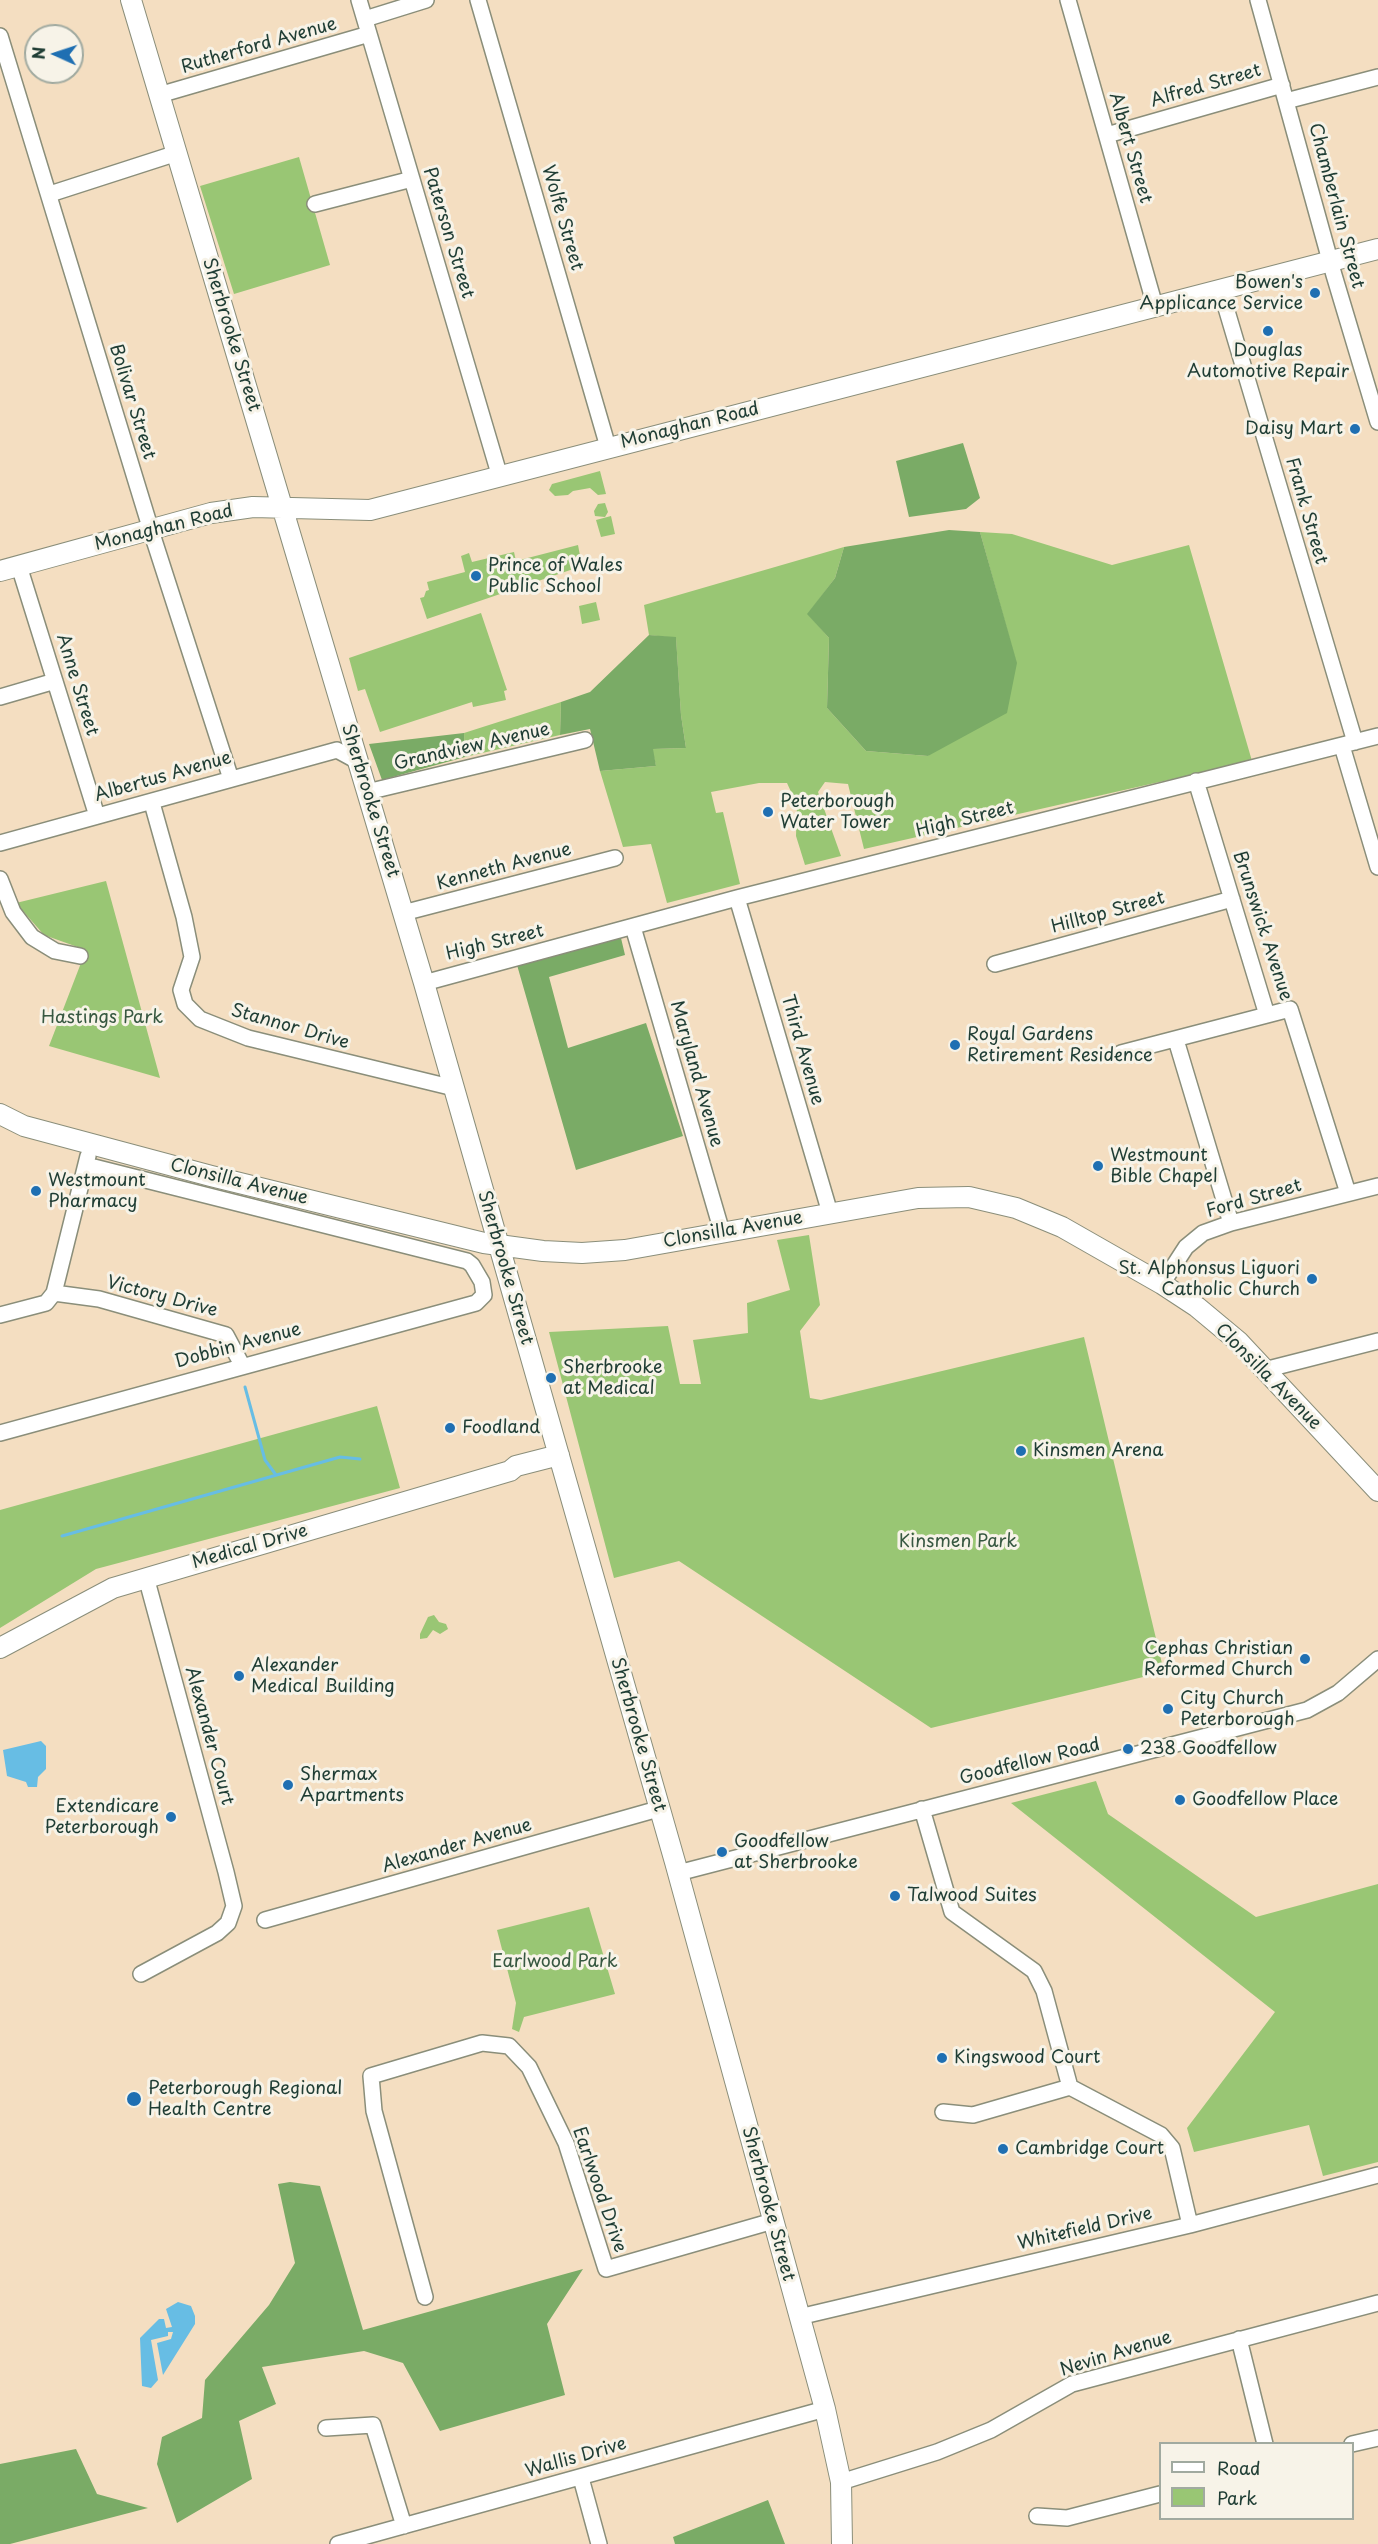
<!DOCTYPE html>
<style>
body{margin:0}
#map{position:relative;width:1378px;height:2544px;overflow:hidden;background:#f4dec1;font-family:"Playpen Sans",sans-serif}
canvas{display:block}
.legend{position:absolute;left:1159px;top:2442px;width:195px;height:78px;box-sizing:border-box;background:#f7f3e8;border:2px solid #a1aaa0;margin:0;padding:8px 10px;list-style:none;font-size:18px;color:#1f3d34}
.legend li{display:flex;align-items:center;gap:12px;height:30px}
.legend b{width:30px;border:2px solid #a1aaa0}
.north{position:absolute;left:24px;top:24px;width:60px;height:60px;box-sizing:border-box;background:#f7f3e8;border:2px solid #a1aaa0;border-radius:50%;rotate:273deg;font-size:16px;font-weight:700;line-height:24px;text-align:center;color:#1f3d34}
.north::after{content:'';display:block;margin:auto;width:21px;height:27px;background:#1f6fb2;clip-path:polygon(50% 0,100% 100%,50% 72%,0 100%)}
</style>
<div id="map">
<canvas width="1378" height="2544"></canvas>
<ul class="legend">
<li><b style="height:8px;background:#fff"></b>Road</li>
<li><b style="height:16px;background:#99c674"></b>Park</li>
</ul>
<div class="north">N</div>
</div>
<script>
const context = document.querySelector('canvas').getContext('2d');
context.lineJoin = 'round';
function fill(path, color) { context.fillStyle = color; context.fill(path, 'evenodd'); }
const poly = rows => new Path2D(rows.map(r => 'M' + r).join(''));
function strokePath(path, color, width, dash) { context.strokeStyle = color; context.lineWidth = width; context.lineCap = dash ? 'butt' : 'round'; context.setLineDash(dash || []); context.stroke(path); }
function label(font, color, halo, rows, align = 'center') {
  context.font = font + ' "Playpen Sans",sans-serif'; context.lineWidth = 6; context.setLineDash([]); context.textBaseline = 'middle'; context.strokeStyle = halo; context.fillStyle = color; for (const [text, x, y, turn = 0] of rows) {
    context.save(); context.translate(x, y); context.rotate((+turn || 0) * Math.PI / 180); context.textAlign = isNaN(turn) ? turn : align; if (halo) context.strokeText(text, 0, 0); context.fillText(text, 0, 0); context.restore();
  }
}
fill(poly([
 [299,157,330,265,234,294,200,186],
 [600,471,606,494,598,495,590,488,573,491,568,495,555,496,549,490,552,484],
 [605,503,608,512,605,517,595,516,594,511,598,504],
 [611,516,615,534,601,537,596,520],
 [980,532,1012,534,1112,565,1189,545,1252,761,864,849,848,784,825,782,818,792,841,856,805,865,796,836,797,805,787,783,759,783,711,792,716,813,723,812,740,884,667,903,651,844,623,847,600,771,656,766,652,749,686,748,681,715,676,638,649,635,644,605,844,547,835,578,808,614,829,638,827,708,866,751,928,756,1016,662],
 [578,545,582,566,427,619,420,598,424,597,426,591,429,590,427,582,465,572,461,556,469,553,472,562,514,552,516,561],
 [596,602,600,620,582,624,579,606],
 [481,613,507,690,504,691,506,700,473,707,472,702,380,732,365,689,358,691,349,658],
 [561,702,560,735,465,757,464,733],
 [106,881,160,1078,49,1046,86,950,44,935,16,903],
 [809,1235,820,1305,800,1331,810,1398,821,1400,1084,1337,1164,1672,931,1728,679,1561,614,1578,549,1332,668,1326,680,1384,701,1384,693,1340,748,1333,747,1303,790,1290,777,1240],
 [377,1406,400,1488,96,1569,0,1628,0,1510],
 [434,1615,439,1622,446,1624,448,1629,440,1634,433,1630,427,1638,420,1639,420,1634,428,1617],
 [1096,1781,1108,1814,1256,1917,1378,1884,1378,2162,1323,2176,1309,2125,1194,2152,1187,2128,1275,2012,1011,1803],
 [589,1907,615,1994,524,2017,519,2032,512,2029,516,2003,497,1930]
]), '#99c674');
fill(poly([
 [963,443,980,498,966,509,909,517,896,461],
 [949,530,980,532,1017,663,1007,713,928,756,866,751,827,708,829,638,807,614,835,578,844,547],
 [649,635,676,637,681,715,686,748,653,749,656,766,600,771,590,729,560,735,561,702,590,692],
 [464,733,465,757,382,780,369,744],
 [621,938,625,955,549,977,568,1048,646,1023,683,1136,576,1170,517,965],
 [290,2182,320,2186,363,2330,583,2269,547,2324,565,2395,440,2431,403,2363,364,2351,262,2367,276,2404,239,2421,252,2479,177,2523,157,2464,162,2437,202,2418,205,2380,269,2305,295,2263,278,2184],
 [76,2449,97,2494,148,2508,10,2544,0,2544,0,2464],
 [768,2500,785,2544,675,2544,673,2537]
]), '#7aab66');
fill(poly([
 [41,1741,46,1746,46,1769,38,1777,37,1787,28,1787,26,1782,7,1776,3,1750],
 [178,2302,191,2306,195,2316,195,2324,163,2375,157,2343,171,2339,173,2332,168,2332,168,2336,151,2340,158,2380,151,2388,142,2386,140,2338,159,2319,164,2319,166,2328,172,2327,166,2309]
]), '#67bde4');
strokePath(poly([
 [245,1387,265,1460,276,1475],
 [62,1536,340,1457,360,1459]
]), '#67bde4', 3);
const minor = poly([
 [359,0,500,477],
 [478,0,608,447],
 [1068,0,1155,306],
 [1258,0,1334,275,1378,422],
 [365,19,426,0],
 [0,36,154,540,231,779],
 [159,95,369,34],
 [1286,101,1378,77],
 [1107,135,1282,85],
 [50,194,177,153],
 [315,204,412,179],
 [1221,291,1355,742],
 [19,566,97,816],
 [0,697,55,681],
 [1342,746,1378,867],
 [1196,781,1267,1015,1290,1009,1348,1193],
 [367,792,585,740],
 [152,803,184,917,192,957,181,990,185,1004,200,1019,248,1038,454,1088],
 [0,843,337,750,359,762],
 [0,879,13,912,32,937,55,951,80,956],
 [737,898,830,1213],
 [403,913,615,858],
 [633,927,722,1232],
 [995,964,1232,899],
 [424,983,737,898,1378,736],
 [1176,1040,1231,1223],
 [1121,1053,1267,1015],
 [1162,1284,1186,1247,1203,1233,1231,1223,1378,1186],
 [54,1293,99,1299,226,1335,242,1365],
 [0,1315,46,1303,54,1293,88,1156],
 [1264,1370,1378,1341],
 [0,1433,476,1303,484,1295,482,1282,472,1265,467,1261,86,1165],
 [922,1809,952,1912,1034,1971,1044,1991,1070,2087,1161,2135,1172,2148,1190,2225],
 [678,1873,1307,1710,1338,1693,1378,1659],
 [265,1920,658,1809],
 [141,1974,217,1933,228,1923,234,1906,226,1872,146,1577],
 [943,2112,973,2115,1070,2087],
 [425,2297,374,2111,371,2076,482,2043,509,2046,529,2067,566,2143,606,2269,773,2221],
 [799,2317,1190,2225,1378,2175],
 [1239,2339,1265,2444],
 [326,2428,373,2425,404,2526],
 [1352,2444,1378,2438],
 [581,2478,599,2544],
 [841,2482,937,2452,991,2430,1072,2384,1378,2303],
 [1037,2516,1067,2518,1160,2494],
 [338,2544,825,2409]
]);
const major = poly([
 [131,0,424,983,675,1862,825,2409,841,2482,842,2544],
 [0,571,211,513,253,507,370,510,1378,249],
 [0,1114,24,1126,211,1176,484,1243,543,1251,582,1253,625,1250,918,1198,969,1197,1016,1208,1062,1227,1162,1284,1197,1307,1239,1342,1378,1491],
 [0,1648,113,1588,510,1471,516,1466,559,1455]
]);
strokePath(minor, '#8a8e7a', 18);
strokePath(major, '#8a8e7a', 22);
strokePath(minor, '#fff', 15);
strokePath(major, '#fff', 20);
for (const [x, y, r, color] of [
 [1315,293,6,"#1f6fb2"],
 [1268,331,6,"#1f6fb2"],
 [1355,429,6,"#1f6fb2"],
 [476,576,6,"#1f6fb2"],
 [768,812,6,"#1f6fb2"],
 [955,1045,6,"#1f6fb2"],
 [1098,1166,6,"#1f6fb2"],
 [36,1191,6,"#1f6fb2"],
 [1312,1279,6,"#1f6fb2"],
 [551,1378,6,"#1f6fb2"],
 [450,1428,6,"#1f6fb2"],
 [1021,1451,6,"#1f6fb2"],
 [1305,1659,6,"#1f6fb2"],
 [239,1676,6,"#1f6fb2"],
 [1168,1709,6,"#1f6fb2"],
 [1128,1749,6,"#1f6fb2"],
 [288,1785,6,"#1f6fb2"],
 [1180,1800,6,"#1f6fb2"],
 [171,1817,6,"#1f6fb2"],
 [722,1852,6,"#1f6fb2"],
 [895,1896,6,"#1f6fb2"],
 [942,2058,6,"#1f6fb2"],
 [134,2099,8,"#1f6fb2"],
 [1003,2149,6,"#1f6fb2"]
]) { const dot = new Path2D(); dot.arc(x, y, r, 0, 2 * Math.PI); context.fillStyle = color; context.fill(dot); strokePath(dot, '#f7f3e8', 2); }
label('18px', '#1f3d34', '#f7f3e8', [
 ["Rutherford Avenue",259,46,-16],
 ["Alfred Street",1206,86,-16],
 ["Albert Street",1130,148,74],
 ["Chamberlain Street",1336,206,75],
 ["Wolfe Street",562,218,74],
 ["Paterson Street",448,233,73],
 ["Sherbrooke Street",231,335,73],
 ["Bolivar Street",132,402,73],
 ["Monaghan Road",690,426,-14],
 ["Frank Street",1306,511,74],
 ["Monaghan Road",164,528,-14],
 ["Anne Street",77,685,73],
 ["Grandview Avenue",472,747,-13],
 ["Albertus Avenue",163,777,-16],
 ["Sherbrooke Street",370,801,73],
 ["High Street",965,820,-14],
 ["Kenneth Avenue",504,867,-15],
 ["Hilltop Street",1108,913,-15],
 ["Brunswick Avenue",1262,926,72],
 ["High Street",495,943,-14],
 ["Stannor Drive",290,1027,16],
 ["Third Avenue",802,1050,74],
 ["Maryland Avenue",696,1074,74],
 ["Clonsilla Avenue",239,1182,14],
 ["Ford Street",1254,1199,-16],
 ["Clonsilla Avenue",733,1230,-10],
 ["Sherbrooke Street",505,1268,74],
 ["Victory Drive",162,1297,15],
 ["Dobbin Avenue",238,1346,-15],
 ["Clonsilla Avenue",1268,1377,45],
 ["Medical Drive",250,1547,-16],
 ["Sherbrooke Street",638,1735,74],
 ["Alexander Court",209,1736,75],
 ["Goodfellow Road",1030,1762,-14],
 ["Alexander Avenue",457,1846,-16],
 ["Earlwood Drive",599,2190,71],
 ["Sherbrooke Street",768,2204,75],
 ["Whitefield Drive",1085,2229,-13],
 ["Nevin Avenue",1116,2354,-17],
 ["Wallis Drive",576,2458,-16]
]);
label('18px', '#1f3d34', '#f7f3e8', [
 ["Bowen's",1303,283,"right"],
 ["Applicance Service",1303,304,"right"],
 ["Douglas",1268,351,"center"],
 ["Automotive Repair",1268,372,"center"],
 ["Daisy Mart",1343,429,"right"],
 ["Prince of Wales",488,566],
 ["Public School",488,587],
 ["Peterborough",780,802],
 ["Water Tower",780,823],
 ["Royal Gardens",967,1035],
 ["Retirement Residence",967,1056],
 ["Westmount",1110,1156],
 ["Bible Chapel",1110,1177],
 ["Westmount",48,1181],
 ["Pharmacy",48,1202],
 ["St. Alphonsus Liguori",1300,1269,"right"],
 ["Catholic Church",1300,1290,"right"],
 ["Sherbrooke",563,1368],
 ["at Medical",563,1389],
 ["Foodland",462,1428],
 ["Kinsmen Arena",1033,1451],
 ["Cephas Christian",1293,1649,"right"],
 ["Reformed Church",1293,1670,"right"],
 ["Alexander",251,1666],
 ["Medical Building",251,1687],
 ["City Church",1180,1699],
 ["Peterborough",1180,1720],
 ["238 Goodfellow",1140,1749],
 ["Shermax",300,1775],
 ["Apartments",300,1796],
 ["Goodfellow Place",1192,1800],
 ["Extendicare",159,1807,"right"],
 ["Peterborough",159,1828,"right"],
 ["Goodfellow",734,1842],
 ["at Sherbrooke",734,1863],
 ["Talwood Suites",907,1896],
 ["Kingswood Court",954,2058],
 ["Peterborough Regional",148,2089],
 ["Health Centre",148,2110],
 ["Cambridge Court",1015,2149]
], 'left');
label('18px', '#375841', '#f7f3e8', [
 ["Hastings Park",102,1018],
 ["Kinsmen Park",958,1542],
 ["Earlwood Park",555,1962]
]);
</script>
